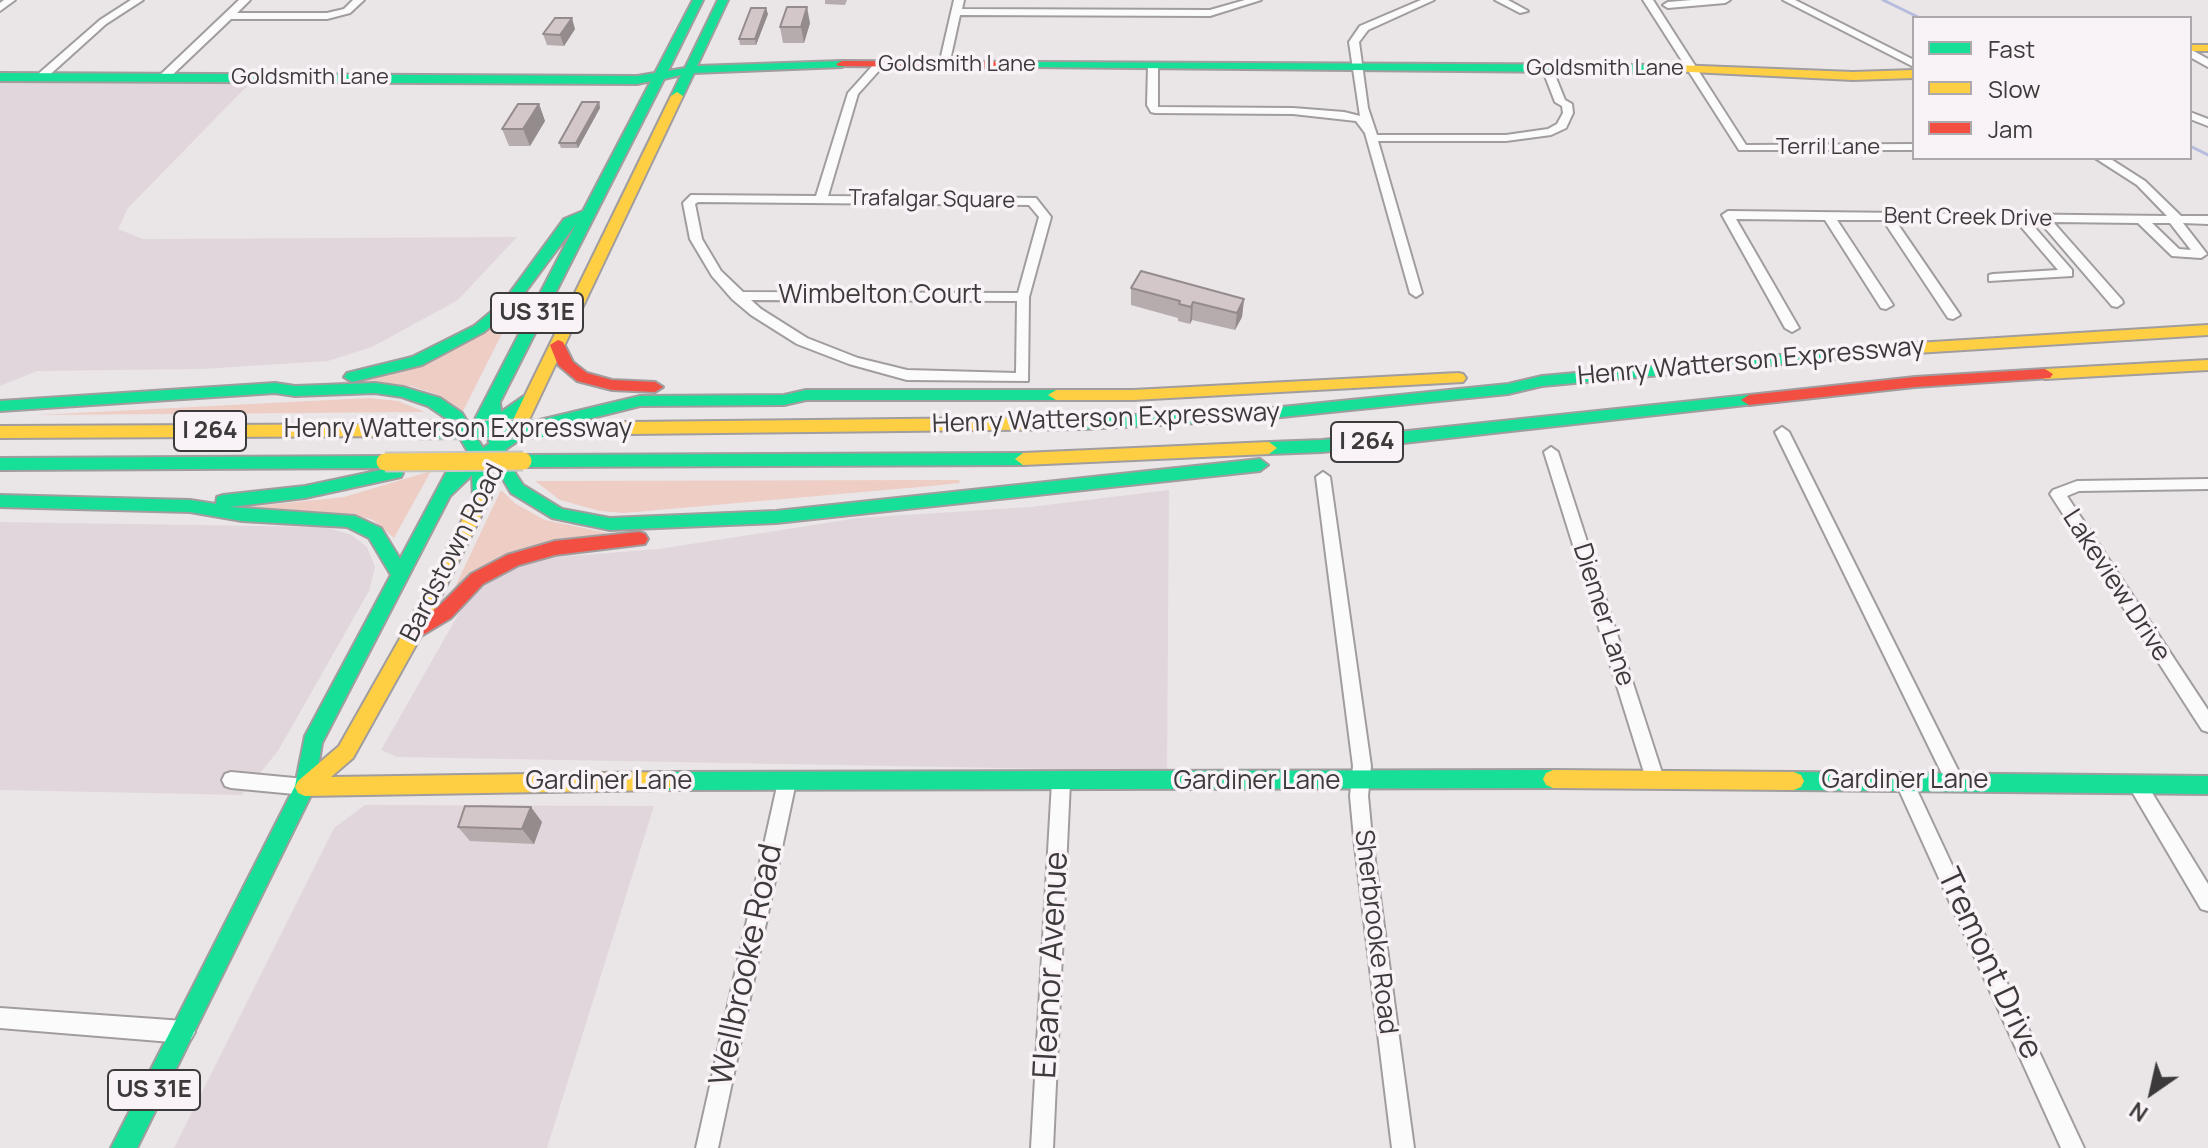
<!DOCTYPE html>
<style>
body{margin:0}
#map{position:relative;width:2208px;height:1148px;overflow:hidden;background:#eae6e8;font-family:Manrope,sans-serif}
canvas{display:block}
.legend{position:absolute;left:1912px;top:16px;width:280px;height:144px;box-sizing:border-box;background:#f9f2f6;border:2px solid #ada8ab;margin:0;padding:10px 14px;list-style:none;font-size:24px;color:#3c3a3b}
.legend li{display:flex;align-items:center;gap:16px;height:40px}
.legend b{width:40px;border:2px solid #ada8ab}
.north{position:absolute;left:2112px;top:1052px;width:80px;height:80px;-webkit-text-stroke:6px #f9f2f6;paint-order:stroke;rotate:214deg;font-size:22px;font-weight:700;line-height:32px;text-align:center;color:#3c3a3b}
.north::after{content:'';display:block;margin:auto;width:28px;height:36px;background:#3c3a3b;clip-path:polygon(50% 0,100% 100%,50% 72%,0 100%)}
</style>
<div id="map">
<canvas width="2208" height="1148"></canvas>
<ul class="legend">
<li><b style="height:10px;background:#16e098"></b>Fast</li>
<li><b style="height:10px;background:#ffcf43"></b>Slow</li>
<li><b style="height:10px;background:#f24e42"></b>Jam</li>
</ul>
<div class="north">N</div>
</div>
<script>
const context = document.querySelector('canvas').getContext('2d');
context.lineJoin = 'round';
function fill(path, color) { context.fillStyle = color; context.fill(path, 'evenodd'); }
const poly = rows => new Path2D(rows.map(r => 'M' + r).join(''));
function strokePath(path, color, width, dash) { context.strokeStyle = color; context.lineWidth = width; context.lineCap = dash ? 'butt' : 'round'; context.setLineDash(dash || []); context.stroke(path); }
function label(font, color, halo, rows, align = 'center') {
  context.font = font + ' Manrope,sans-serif'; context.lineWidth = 7; context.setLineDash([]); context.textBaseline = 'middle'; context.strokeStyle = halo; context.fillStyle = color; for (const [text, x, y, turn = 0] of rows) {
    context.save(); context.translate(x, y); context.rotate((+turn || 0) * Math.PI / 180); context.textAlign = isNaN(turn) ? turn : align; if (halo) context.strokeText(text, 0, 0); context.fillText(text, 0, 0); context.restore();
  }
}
fill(poly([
 [0,83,249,84,128,208,118,229,143,239,517,237,458,300,372,347,328,361,202,369,37,371,0,386],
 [1169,490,1167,771,397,757,381,750,463,606,487,580,530,559,659,549,858,518,1030,507],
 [0,522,325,527,352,535,367,547,375,567,369,591,278,751,242,795,0,790],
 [365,805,654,806,547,1148,174,1148,334,828]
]), '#e0d6dc');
fill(poly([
 [520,298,463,411,441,396,411,386,334,383,377,376],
 [369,398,398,401,425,412,37,415],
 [431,471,394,538,373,520,352,514,247,507,344,497],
 [959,480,960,483,931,486,624,513,600,511,560,500,535,481],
 [501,490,516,504,545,520,608,533,552,544,453,591]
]), '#edcdc4');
strokePath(poly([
 [1883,0,1920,18],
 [2190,146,2208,155]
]), '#b7bbde', 3);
const street = poly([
 [4,0,15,0,0,11,0,3,4,0],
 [131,0,143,0,106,24,45,79,37,79,37,75,100,20,131,0],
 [239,0,250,0,237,13,327,13,344,9,353,0,364,0,350,13,327,19,231,19,167,80,159,80,159,76,239,0],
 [954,0,964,0,962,9,1210,10,1245,0,1261,0,1210,16,960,15,949,65,944,68,939,65,954,0],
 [1421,0,1434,0,1368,30,1359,42,1368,108,1377,135,1506,135,1548,129,1557,124,1563,113,1562,106,1555,102,1542,68,1547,65,1552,68,1565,100,1572,104,1573,113,1566,128,1551,135,1506,141,1378,141,1422,293,1416,297,1410,293,1365,133,1356,121,1293,114,1155,113,1151,112,1147,105,1148,66,1153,63,1158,66,1158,107,1293,108,1344,112,1360,116,1349,42,1360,26,1421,0],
 [1495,0,1508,0,1528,11,1520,13,1495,0],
 [1643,0,1653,0,1746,145,1914,144,1914,150,1739,150,1643,0],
 [1692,0,1730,0,1725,3,1668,8,1663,5,1668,2,1692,0],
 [1783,0,1795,0,1914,60,1914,67,1783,0],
 [2190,49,2208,59,2208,67,2190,57,2190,49],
 [875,63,884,65,858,94,828,196,1036,198,1051,217,1029,297,1028,381,907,380,849,364,797,344,751,315,732,299,712,276,690,239,683,203,691,195,816,196,848,93,875,63],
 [698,202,1029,205,1039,217,1018,293,743,292,721,271,702,239,695,204,698,202],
 [751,300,1017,301,1016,373,907,370,858,358,807,338,761,309,751,300],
 [2190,112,2208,119,2208,126,2190,119,2190,112],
 [2095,158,2109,158,2145,181,2181,216,2208,216,2208,224,2183,223,2207,254,2201,258,2172,256,2138,223,2053,222,2122,300,2123,303,2117,307,2112,306,2040,222,2030,222,2072,270,2072,276,1989,281,1989,275,1993,274,2058,270,2017,222,1895,220,1960,315,1953,319,1948,318,1883,220,1837,220,1893,305,1886,309,1881,308,1825,220,1736,219,1799,328,1792,332,1785,328,1722,215,1728,211,2167,216,2137,185,2095,158],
 [2152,223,2170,223,2191,250,2179,249,2152,223],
 [1782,427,1789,432,1963,780,1960,786,1954,788,1948,786,1775,432,1782,427],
 [1551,447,1558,452,1664,779,1661,785,1655,787,1649,785,1646,779,1544,452,1551,447],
 [1323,472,1330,477,1371,766,1368,796,1372,838,1414,1148,1392,1148,1354,838,1350,796,1353,766,1316,477,1323,472],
 [2208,479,2208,489,2079,491,2067,496,2208,710,2208,732,2202,730,2050,494,2053,490,2077,481,2208,479],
 [231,772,305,779,311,781,314,787,311,793,305,795,231,788,225,786,222,780,225,774,231,772],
 [1904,773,1910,775,2084,1148,2061,1148,1895,781,1898,775,1904,773],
 [787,774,793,776,796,782,718,1148,696,1148,778,782,781,776,787,774],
 [1061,774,1067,776,1070,782,1053,1148,1031,1148,1052,782,1055,776,1061,774],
 [2137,776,2143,778,2208,884,2208,911,2201,909,2131,790,2128,784,2131,778,2137,776],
 [0,1008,184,1021,191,1025,195,1032,191,1039,184,1043,0,1028,0,1008]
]);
const fast = poly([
 [693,0,703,0,668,71,685,68,718,0,728,0,697,66,842,61,848,64,842,67,694,73,683,96,677,100,671,96,681,75,664,79,500,402,501,412,524,396,536,396,538,400,503,426,504,434,523,424,640,396,784,395,806,390,1056,390,1064,395,1056,400,806,400,784,405,640,406,528,434,506,449,508,462,523,485,562,509,610,518,776,511,1260,459,1268,465,1260,471,776,523,610,530,552,518,511,493,491,459,488,460,491,498,488,502,482,504,473,498,472,475,450,496,322,743,315,787,137,1148,111,1148,295,786,305,736,391,575,369,538,347,527,242,521,190,512,0,507,0,495,190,500,216,504,217,497,223,495,305,486,395,467,401,469,403,473,401,477,305,498,229,507,355,516,381,528,400,559,447,471,457,470,471,457,450,421,428,406,402,397,375,393,295,396,275,393,0,411,0,401,275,383,295,386,375,383,403,387,440,398,462,413,483,448,489,444,488,436,477,436,472,425,576,224,514,307,484,332,422,365,352,382,344,377,347,373,412,357,474,326,504,301,564,219,583,211,651,81,637,84,0,81,0,73,637,76,655,73,693,0],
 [1032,62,1675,65,1681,69,1675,73,1028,67,1026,65,1032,62],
 [1916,343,1924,348,1921,351,1542,386,1508,394,1252,420,1083,429,1075,423,1083,417,1252,410,1508,384,1542,376,1916,343],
 [1749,395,1757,400,1755,404,1322,452,1269,454,1261,448,1269,442,1322,440,1749,395],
 [1023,453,1031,459,1023,465,523,467,515,461,523,455,1023,453],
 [385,456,393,462,385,468,0,470,0,458,385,456],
 [1553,770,1560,773,1563,779,1560,785,1553,788,665,790,658,787,655,781,658,775,665,772,1553,770],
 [1794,772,2208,776,2208,794,1794,790,1787,787,1784,781,1787,775,1794,772]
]);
const slow = poly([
 [2190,45,2208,45,2208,51,2190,51,2190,45],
 [1675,65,1853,72,1914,70,1914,78,1853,80,1671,71,1669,69,1675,65],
 [677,92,683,96,528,422,526,426,514,426,512,422,671,96,677,92],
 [2208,325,2208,335,1916,353,1908,348,1916,343,2208,325],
 [2208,360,2208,370,2045,379,2037,374,2045,369,2208,360],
 [1458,373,1463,374,1466,378,1463,382,1133,400,1056,400,1048,395,1056,390,1133,390,1458,373],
 [1083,417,1091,423,1083,429,540,435,532,429,540,423,1083,417],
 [420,424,428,430,420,436,0,438,0,426,420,424],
 [1269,442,1277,448,1269,454,1023,465,1015,459,1023,453,1269,442],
 [491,474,499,480,421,636,353,758,331,777,665,772,672,775,675,781,672,787,665,790,305,796,298,793,295,787,298,781,339,746,407,626,483,480,491,474],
 [1553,770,1794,772,1801,775,1804,781,1801,787,1794,790,1553,788,1546,785,1543,779,1546,773,1553,770]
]);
const jam = poly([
 [842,61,1032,62,1038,65,1032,68,838,66,836,64,842,61],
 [558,340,563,342,573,362,587,373,612,380,655,382,663,387,655,392,612,390,577,381,558,365,550,345,558,340],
 [2045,369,2053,374,2050,378,1915,387,1749,405,1741,400,1749,395,1915,377,2045,369],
 [639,532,645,534,648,539,645,544,555,555,519,565,483,584,451,618,421,636,414,638,407,636,405,631,407,626,437,608,471,574,507,555,555,541,639,532]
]);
strokePath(street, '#a19d9f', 4);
strokePath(fast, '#a19d9f', 4);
strokePath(slow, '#a19d9f', 4);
strokePath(jam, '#a19d9f', 4);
fill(street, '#fcfbfc');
fill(fast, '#16e098');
fill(slow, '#ffcf43');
fill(jam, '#f24e42');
const fastBridge = poly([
 [420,430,540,429]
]);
const slowBridge = poly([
 [385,462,523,461]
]);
strokePath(fastBridge, '#c6c4c5', 21, []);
strokePath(slowBridge, '#c6c4c5', 21, []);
strokePath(fastBridge, '#16e098', 17);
strokePath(slowBridge, '#ffcf43', 17);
fill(poly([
 [825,0,847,0,845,5,825,4],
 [768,14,756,45,740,45,739,39],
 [810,23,804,43,783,43,780,27],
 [575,29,564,46,547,45,543,34],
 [599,102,600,108,578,148,561,148,559,143],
 [539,104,545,121,530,146,509,146,502,129],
 [1131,288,1244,299,1242,317,1235,330,1192,320,1190,324,1178,321,1178,318,1131,305],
 [542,822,534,844,470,841,458,827]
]), '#b6abad');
fill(poly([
 [807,7,810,23,804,43,801,27],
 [766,8,768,14,756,45,755,39],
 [572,18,575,29,564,46,560,35],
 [599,102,600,108,578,148,576,143],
 [539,104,545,121,530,146,523,129],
 [1244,299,1242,317,1235,330,1237,313],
 [1193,302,1192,320,1190,324,1191,307],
 [531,807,542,822,534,844,522,829]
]), '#948b8d');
const building = poly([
 [787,7,807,7,801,27,780,27,787,7],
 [751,8,766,8,755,39,739,39,751,8],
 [555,18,572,18,560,35,543,34,555,18],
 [582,102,599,102,576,143,559,143,582,102],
 [518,104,539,104,523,129,502,129,518,104],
 [1141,271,1244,299,1237,313,1193,302,1191,307,1179,304,1180,301,1131,288,1141,271],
 [465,806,531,807,522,829,458,827,465,806]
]);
fill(building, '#d4c7c9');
strokePath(building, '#948b8d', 2);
label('22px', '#3c3a3b', '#f9f2f6', [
 ["Goldsmith Lane",957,65],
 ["Goldsmith Lane",1605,69],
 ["Goldsmith Lane",310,78],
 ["Terril Lane",1828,148],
 ["Trafalgar Square",932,200,1],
 ["Bent Creek Drive",1968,218,1]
]);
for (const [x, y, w] of [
 [537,313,92],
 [210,431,72],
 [1367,442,72],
 [154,1090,92]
]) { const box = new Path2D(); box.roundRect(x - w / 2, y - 20, w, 40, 6); context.fillStyle = '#f9f2f6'; context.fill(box); strokePath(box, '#3c3a3b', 2); }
label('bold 24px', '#3c3a3b', null, [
 ["US 31E",537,313],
 ["I 264",210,431],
 ["I 264",1367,442],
 ["US 31E",154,1090]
]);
label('26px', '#3c3a3b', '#f9f2f6', [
 ["Wimbelton Court",880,296],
 ["Henry Watterson Expressway",1751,362,-5],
 ["Henry Watterson Expressway",1106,419,-2],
 ["Henry Watterson Expressway",458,430],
 ["Bardstown Road",453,553,-63],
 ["Lakeview Drive",2116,586,57],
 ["Diemer Lane",1603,615,72],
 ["Gardiner Lane",1905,781],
 ["Gardiner Lane",609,782],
 ["Gardiner Lane",1257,782],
 ["Sherbrooke Road",1375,932,83]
]);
label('32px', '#3c3a3b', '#f9f2f6', [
 ["Tremont Drive",1989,964,65],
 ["Wellbrooke Road",747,965,-78],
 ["Eleanor Avenue",1052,965,-87]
]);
</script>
